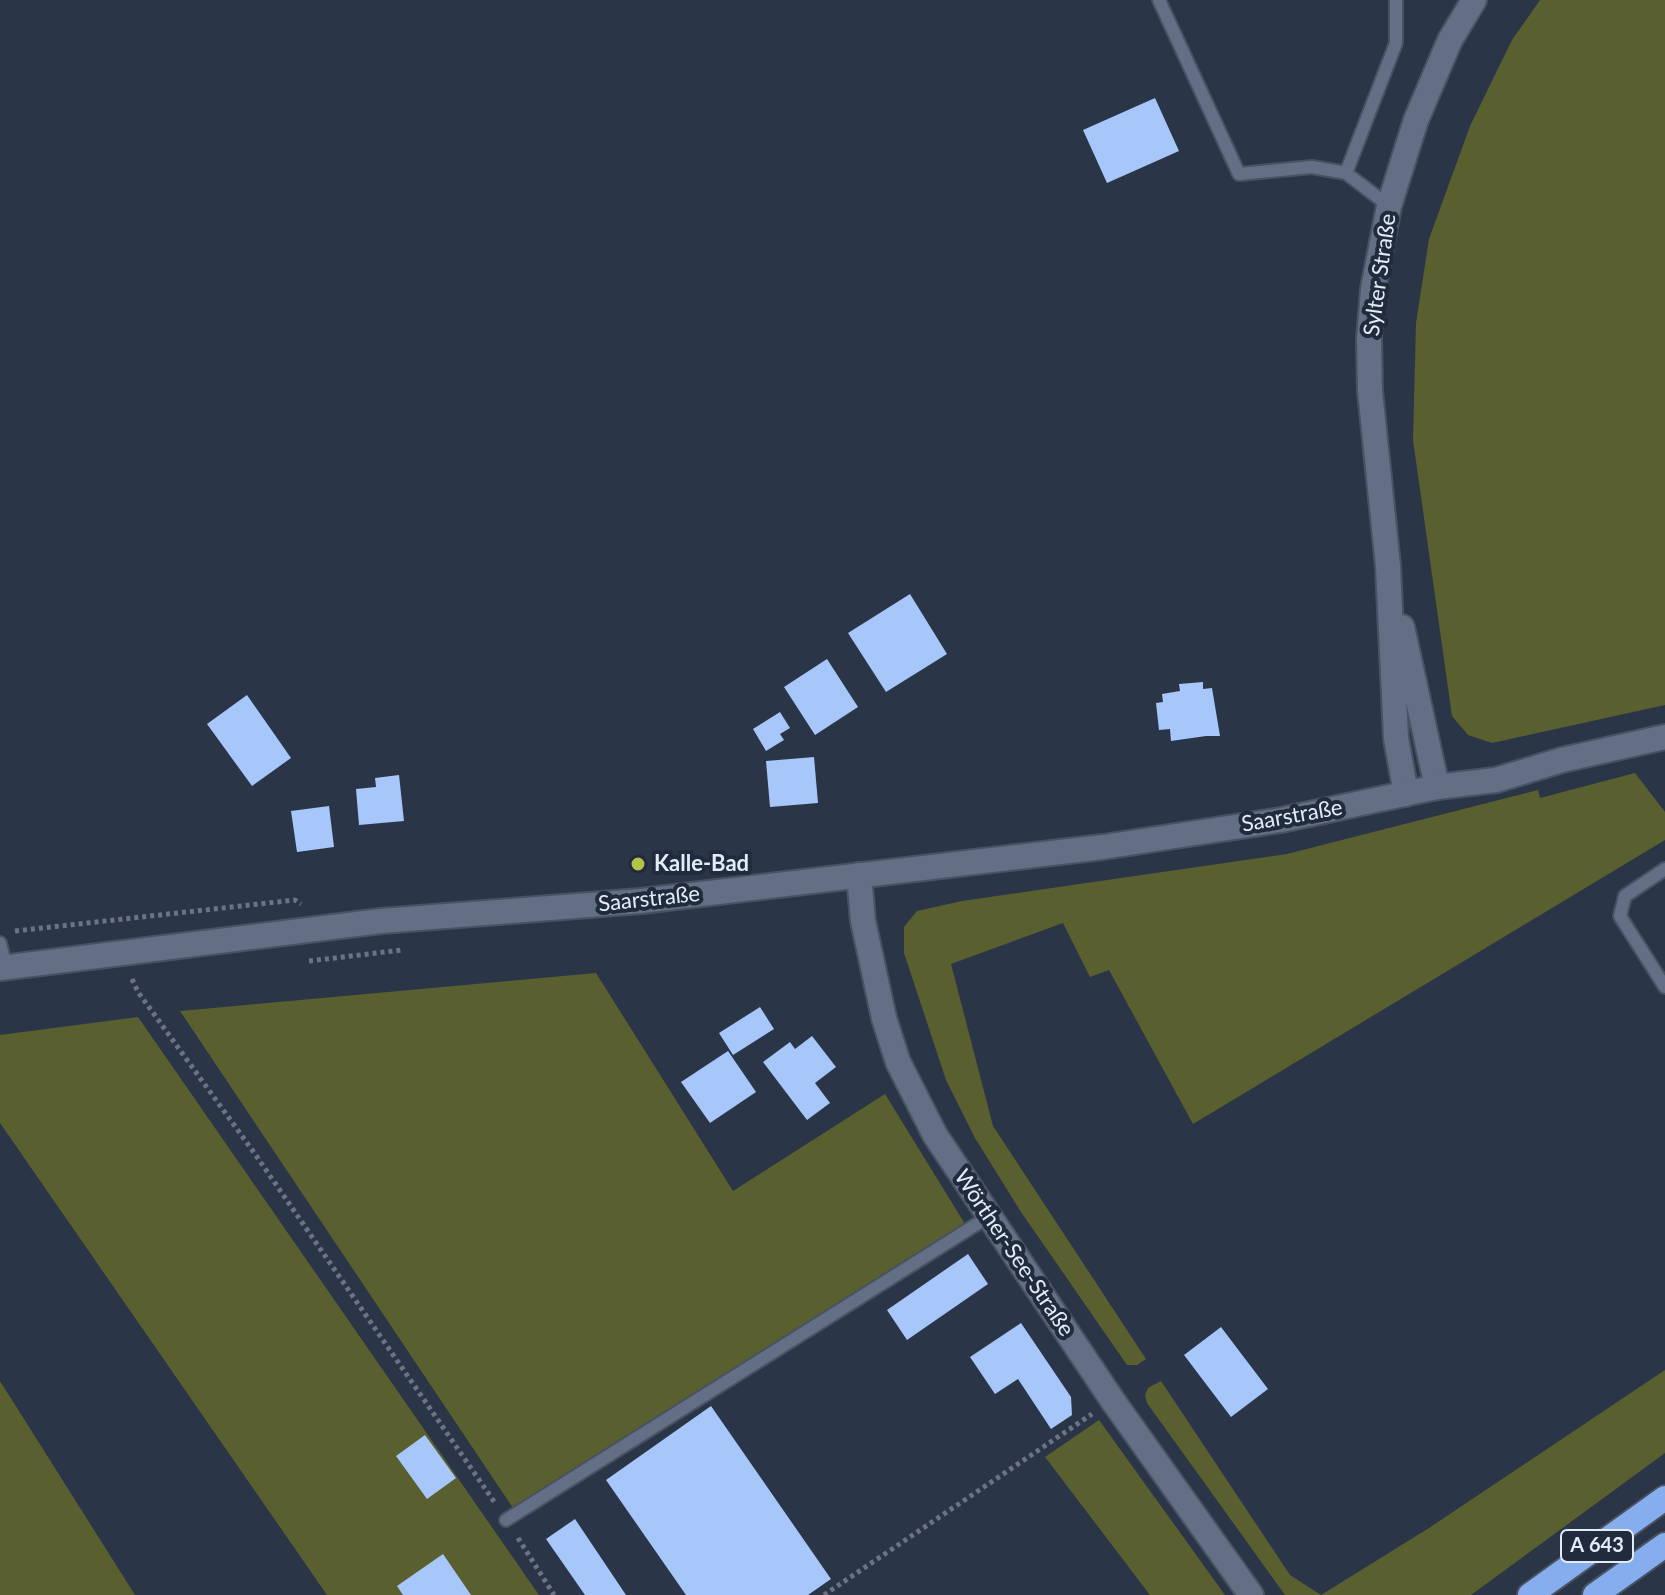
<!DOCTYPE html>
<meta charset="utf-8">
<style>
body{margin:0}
canvas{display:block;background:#2a3548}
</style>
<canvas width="1665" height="1595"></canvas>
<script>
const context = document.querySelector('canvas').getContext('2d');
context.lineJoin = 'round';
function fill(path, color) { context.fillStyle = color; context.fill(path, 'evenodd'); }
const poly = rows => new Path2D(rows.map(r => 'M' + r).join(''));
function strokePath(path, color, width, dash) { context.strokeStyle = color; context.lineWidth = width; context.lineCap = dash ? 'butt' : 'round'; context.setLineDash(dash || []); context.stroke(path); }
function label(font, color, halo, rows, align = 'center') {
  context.font = font + ' Lato,sans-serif'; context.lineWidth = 8; context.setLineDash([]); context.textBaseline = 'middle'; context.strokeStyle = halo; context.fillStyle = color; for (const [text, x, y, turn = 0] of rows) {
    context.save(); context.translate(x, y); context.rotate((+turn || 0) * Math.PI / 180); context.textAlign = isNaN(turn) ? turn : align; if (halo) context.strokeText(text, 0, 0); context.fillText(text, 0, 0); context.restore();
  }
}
fill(poly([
 [1540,0,1665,0,1665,705,1492,743,1468,735,1452,716,1413,440,1416,323,1429,239,1470,126,1512,40],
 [1635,773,1665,812,1665,840,1193,1124,1109,970,1090,977,1063,923,951,964,993,1126,1146,1359,1137,1365,1127,1365,1021,1212,975,1138,946,1080,904,953,904,927,917,911,962,901,1287,854,1538,790,1540,798],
 [596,973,733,1191,885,1094,965,1224,519,1517,180,1011],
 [138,1017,539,1595,327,1595,0,1123,0,1035],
 [1665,1370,1665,1453,1471,1595,1285,1595,1147,1403,1145,1395,1148,1388,1161,1381,1290,1575,1321,1595,1429,1528],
 [0,1381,135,1595,0,1595],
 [1099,1420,1225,1595,1150,1595,1045,1457]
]), '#595f2f');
fill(poly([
 [1155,98,1179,151,1107,183,1083,130],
 [910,594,947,654,886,692,848,633],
 [827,659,858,707,815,735,784,687],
 [1203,682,1203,689,1212,688,1220,736,1206,736,1171,741,1170,729,1159,730,1156,703,1163,702,1162,694,1180,691,1179,684],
 [247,695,291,758,252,786,207,724],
 [780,712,790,728,780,734,784,740,766,751,753,729],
 [814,757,818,803,770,807,766,761],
 [399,775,404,821,359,825,356,789,376,787,375,778],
 [329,806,334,847,297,852,291,811],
 [760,1007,774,1029,733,1055,719,1033],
 [812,1036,836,1067,815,1083,830,1103,807,1120,763,1062,790,1042,795,1049],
 [728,1051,756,1092,710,1123,681,1082],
 [968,1254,988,1284,907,1340,887,1310],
 [1021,1323,1071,1397,1072,1415,1051,1429,1018,1379,995,1394,970,1357],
 [1221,1327,1268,1389,1231,1417,1184,1355],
 [711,1406,831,1579,808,1595,686,1595,606,1480],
 [425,1435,456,1478,427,1499,396,1456],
 [575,1519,626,1595,585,1595,546,1539],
 [443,1554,471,1595,403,1595,397,1586]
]), '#a7c6fa');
const lane = poly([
 [1159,0,1239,174,1312,167,1346,173],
 [1389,206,1346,173,1396,43,1396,0],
 [1665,869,1625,896,1620,916,1665,987],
 [0,943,6,967],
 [506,1520,988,1217]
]);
const street = poly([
 [1402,627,1437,787],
 [1406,794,1396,738,1388,566,1370,391,1369,339,1373,289,1389,206,1416,120,1450,40,1474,0],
 [859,875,863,921,884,1018,898,1062,935,1135,1113,1401,1251,1595]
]);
const secondary = poly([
 [0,968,381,921,641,901,1103,847,1281,820,1437,787,1496,780,1562,760,1665,737]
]);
const highway = poly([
 [1530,1595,1665,1498],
 [1595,1595,1665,1545]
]);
strokePath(lane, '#485262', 16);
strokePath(street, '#485262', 28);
strokePath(secondary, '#485262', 28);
strokePath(highway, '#485262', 28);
strokePath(poly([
 [15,931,295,900,301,904],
 [309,961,402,950],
 [132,979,138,992,255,1154,495,1503],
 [518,1538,554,1595],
 [824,1595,1092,1414]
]), '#6b7485', 5, [4, 4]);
strokePath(lane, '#626f84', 12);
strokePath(street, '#626f84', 24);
strokePath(secondary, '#626f84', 24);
strokePath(highway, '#86aded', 24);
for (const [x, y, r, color] of [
 [638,864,8,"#b5c249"]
]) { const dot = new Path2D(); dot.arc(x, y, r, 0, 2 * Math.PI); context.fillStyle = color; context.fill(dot); strokePath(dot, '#202b3d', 3); }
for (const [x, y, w] of [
 [1597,1546,72]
]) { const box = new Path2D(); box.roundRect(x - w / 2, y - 16, w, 32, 6); context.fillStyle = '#202b3d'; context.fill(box); strokePath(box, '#e3ebf7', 2); }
label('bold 20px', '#e3ebf7', null, [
 ["A 643",1597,1546]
]);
label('22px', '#e3ebf7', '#202b3d', [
 ["Sylter Straße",1380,275,-82],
 ["Saarstraße",1292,816,-10],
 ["Saarstraße",649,899,-6],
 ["Wörther-See-Straße",1014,1253,56]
]);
label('bold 22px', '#e3ebf7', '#202b3d', [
 ["Kalle-Bad",654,864]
], 'left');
</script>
